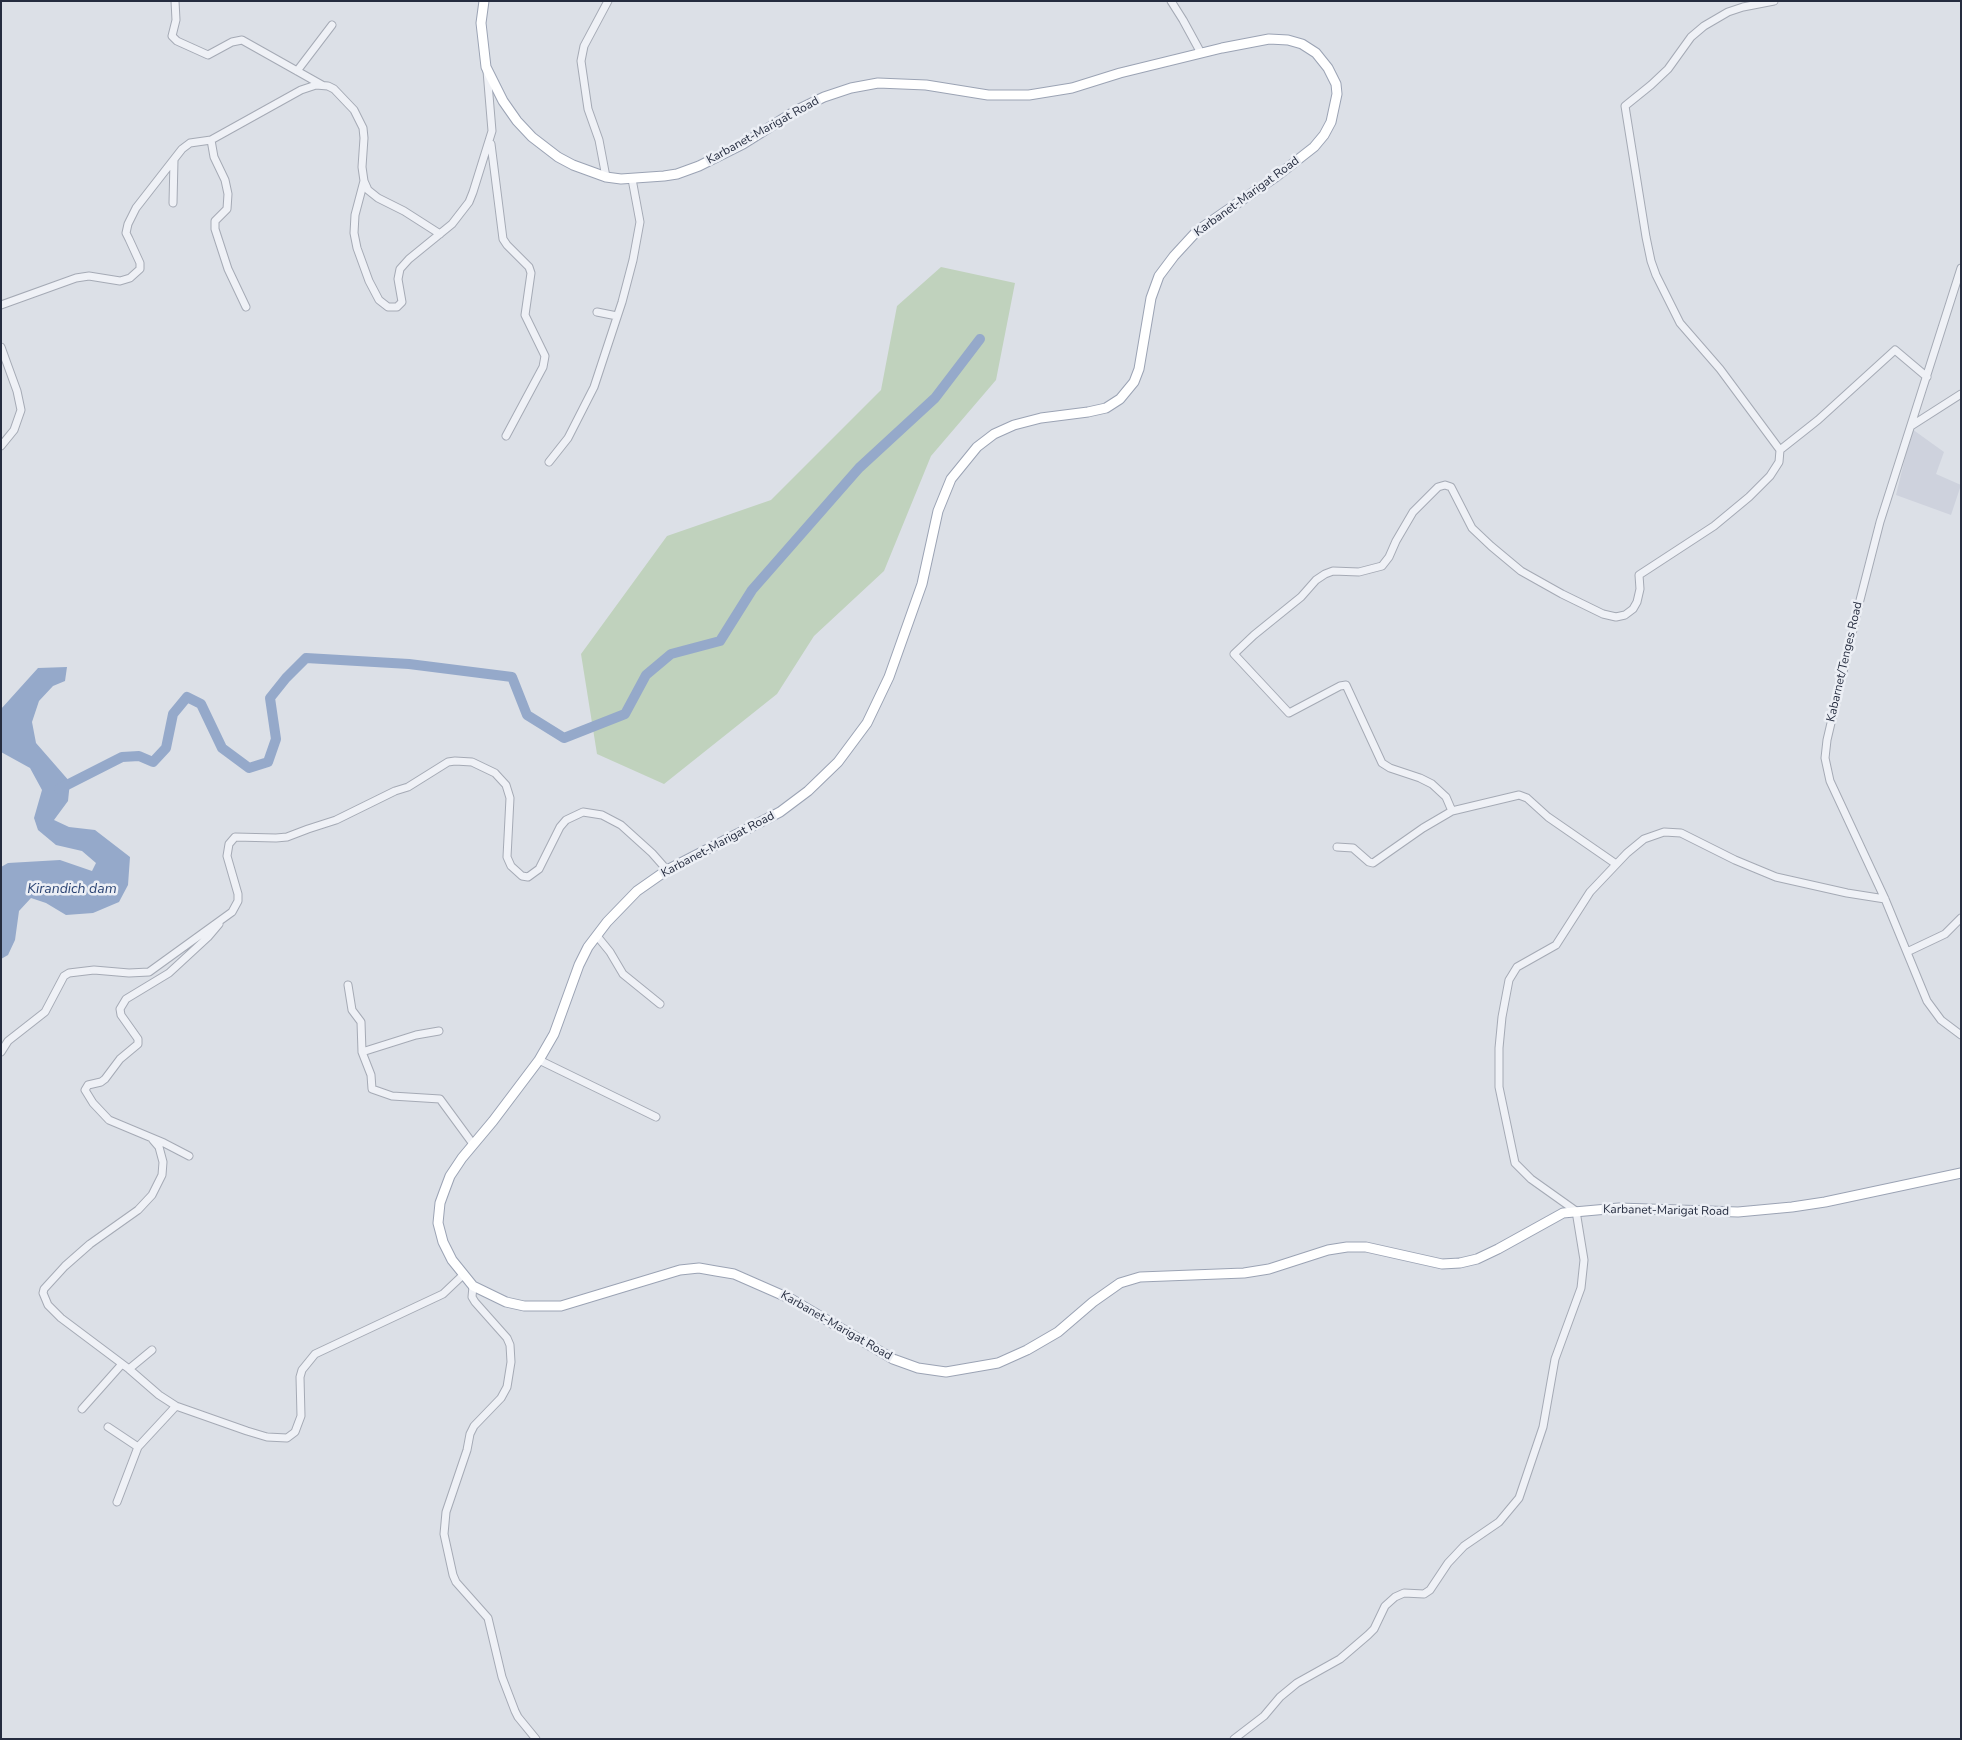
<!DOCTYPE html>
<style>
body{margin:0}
#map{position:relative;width:1962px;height:1740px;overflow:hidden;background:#dce0e7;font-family:"Nunito Sans",sans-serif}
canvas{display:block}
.frame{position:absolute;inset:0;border:2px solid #252c3f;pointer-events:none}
</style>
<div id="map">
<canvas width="1962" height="1740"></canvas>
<div class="frame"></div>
</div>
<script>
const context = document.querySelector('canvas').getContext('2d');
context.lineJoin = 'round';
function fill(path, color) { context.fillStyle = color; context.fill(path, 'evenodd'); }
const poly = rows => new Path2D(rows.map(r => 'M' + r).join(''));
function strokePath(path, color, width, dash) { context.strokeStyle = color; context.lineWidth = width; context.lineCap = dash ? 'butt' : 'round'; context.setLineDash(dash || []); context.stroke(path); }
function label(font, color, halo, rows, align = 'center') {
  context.font = font + ' "Nunito Sans",sans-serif'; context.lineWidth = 5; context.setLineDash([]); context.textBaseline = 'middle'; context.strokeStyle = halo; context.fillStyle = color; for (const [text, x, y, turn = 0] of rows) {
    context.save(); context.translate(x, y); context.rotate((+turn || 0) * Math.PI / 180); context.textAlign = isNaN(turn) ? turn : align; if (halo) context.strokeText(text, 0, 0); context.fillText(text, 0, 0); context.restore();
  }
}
fill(poly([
 [1912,429,1944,452,1936,474,1961,485,1951,515,1896,495]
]), '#ced2dd');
fill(poly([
 [941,267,1015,283,996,380,931,456,884,571,814,636,777,694,664,784,597,754,581,654,667,536,771,500,881,390,897,306]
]), '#c0d2bd');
fill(poly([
 [67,667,65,681,53,686,39,701,32,722,36,743,70,782,68,801,54,820,69,827,95,830,130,857,128,885,119,902,93,913,66,915,46,903,31,898,19,911,15,940,8,955,1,959,1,867,8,863,60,860,92,871,96,863,82,851,56,845,38,830,34,818,42,790,30,768,1,752,1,709,38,668]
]), '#95a9ca');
strokePath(poly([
 [59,789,122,757,139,756,153,762,166,748,173,714,187,697,201,704,222,748,249,768,268,762,276,739,270,698,286,678,306,658,409,664,512,677,527,715,564,738,625,714,646,675,671,654,720,641,752,590,859,468,935,398,980,339]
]), '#95a9ca', 10);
const minor = poly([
 [175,1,176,20,172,36,177,41,208,55,232,42,242,40,322,85],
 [1171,1,1183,20,1201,53],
 [297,71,332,25],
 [211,140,214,157,225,180,228,194,227,209,215,221,215,229,228,269,246,307],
 [491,144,503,239,507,245,529,267,531,273,525,315,545,356,543,367,506,436],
 [606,177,599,140,588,109,581,61,584,46,608,1],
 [364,181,368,190,378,198,404,211,440,234],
 [173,203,174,160],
 [1961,268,1880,522,1860,600,1827,740,1825,758,1830,781,1885,899,1927,1001,1941,1020,1961,1035],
 [1,305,76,278,89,276,120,281,130,278,140,269,140,263,129,239,126,233,128,224,136,208,182,149,190,143,211,140,301,90,316,85,328,86,334,89,354,110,363,128,364,138,362,167,364,181,355,215,354,233,357,248,369,281,379,300,388,307,397,307,402,302,398,279,400,269,409,259,452,224,469,202,473,192,492,131,487,71],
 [597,312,617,316],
 [1,347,17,391,21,410,14,430,1,446],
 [1911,426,1961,394],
 [1780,450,1818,420,1895,350,1927,377],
 [549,462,568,438,594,387,622,302,633,260,640,222,632,179],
 [1452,811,1446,797,1432,784,1420,778,1390,768,1382,763,1346,685,1340,686,1289,713,1234,654,1254,635,1301,597,1316,580,1325,574,1333,571,1359,572,1382,566,1389,557,1396,541,1413,512,1438,487,1445,485,1451,487,1472,528,1491,546,1521,571,1562,594,1603,614,1616,617,1625,615,1633,609,1637,602,1640,589,1639,575,1714,526,1749,497,1770,476,1779,462,1780,450,1720,369,1680,323,1656,275,1651,261,1646,237,1625,106,1651,85,1668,69,1691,37,1704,26,1728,12,1743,7,1774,1],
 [1337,847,1353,848,1369,862,1373,863,1423,828,1452,811,1519,795,1527,798,1548,817,1616,864],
 [597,936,610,952,623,974,660,1004],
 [1907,952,1945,934,1961,918],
 [348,985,352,1010,361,1022,362,1052,371,1075,372,1089,392,1096,440,1099,473,1144],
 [1,1052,8,1041,45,1012,64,976,69,973,94,970,129,973,149,972,232,912,238,901,238,894,227,856,229,844,235,837,276,838,287,837,308,829,336,820,395,791,408,787,448,762,455,761,472,762,495,773,506,785,510,798,507,857,511,866,522,876,528,877,539,869,560,827,566,820,583,812,602,815,621,825,652,853,667,870],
 [362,1052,416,1035,439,1031],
 [539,1060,656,1117],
 [153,1140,159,1147,163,1162,162,1175,152,1195,138,1210,90,1244,65,1266,44,1289,43,1293,48,1305,61,1318,129,1369,159,1395,176,1406,247,1431,267,1437,287,1438,295,1432,301,1416,300,1377,302,1370,315,1354,443,1294,463,1275],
 [189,1156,164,1143,109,1120,93,1103,85,1090,88,1085,101,1082,105,1079,120,1059,138,1044,138,1039,121,1015,120,1009,126,999,169,973,208,937,219,924],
 [473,1286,472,1297,475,1302,507,1338,510,1345,511,1362,507,1387,501,1398,474,1426,470,1434,467,1450,446,1512,444,1534,453,1575,456,1582,488,1618,502,1677,515,1711,518,1717,536,1739],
 [129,1369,152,1350],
 [82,1409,122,1364],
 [108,1427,138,1447],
 [117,1502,138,1447,176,1406],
 [1234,1739,1264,1716,1280,1697,1297,1683,1340,1659,1368,1635,1374,1629,1385,1606,1395,1597,1404,1593,1424,1594,1430,1590,1448,1563,1464,1546,1499,1522,1519,1498,1543,1427,1555,1359,1581,1288,1584,1260,1576,1211,1531,1179,1515,1163,1499,1087,1499,1048,1502,1017,1509,980,1517,967,1556,945,1590,892,1627,853,1644,839,1664,832,1681,833,1735,860,1776,877,1847,893,1885,899]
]);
const major = poly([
 [484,1,481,23,486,67,503,101,517,121,532,137,558,157,573,165,606,177,621,179,664,176,677,174,699,166,743,144,797,110,824,97,851,88,878,83,926,85,988,95,1029,95,1072,88,1120,73,1222,48,1269,39,1288,40,1302,44,1316,53,1328,68,1336,84,1337,94,1331,122,1324,135,1314,147,1277,176,1197,231,1174,256,1159,276,1151,298,1139,369,1134,382,1120,399,1106,408,1088,412,1041,418,1014,425,994,434,977,447,951,479,938,511,922,584,889,677,867,723,838,762,808,791,780,812,667,870,637,891,607,922,588,947,579,965,554,1034,539,1060,493,1121,462,1158,450,1176,444,1192,440,1203,438,1223,443,1242,452,1260,473,1286,506,1302,524,1306,561,1306,680,1270,699,1268,716,1271,734,1274,791,1299,893,1359,918,1368,946,1372,998,1363,1027,1350,1058,1332,1093,1302,1120,1283,1140,1277,1244,1273,1269,1269,1328,1250,1347,1247,1366,1247,1442,1264,1460,1263,1477,1259,1498,1249,1563,1213,1619,1208,1738,1212,1792,1207,1825,1202,1961,1173]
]);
strokePath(minor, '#a5aab5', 9);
strokePath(major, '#9ba3b4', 11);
strokePath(minor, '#eff1f6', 7);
strokePath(major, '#fff', 9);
label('12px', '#252c3f', '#eceff5', [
 ["Karbanet-Marigat Road",763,131,-29],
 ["Karbanet-Marigat Road",1247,197,-36],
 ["Kabarnet/Tenges Road",1845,662,-77],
 ["Karbanet-Marigat Road",718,845,-28],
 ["Karbanet-Marigat Road",1666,1211,1],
 ["Karbanet-Marigat Road",836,1326,30]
]);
label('italic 14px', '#2d4675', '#eceff5', [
 ["Kirandich dam",72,890]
]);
</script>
